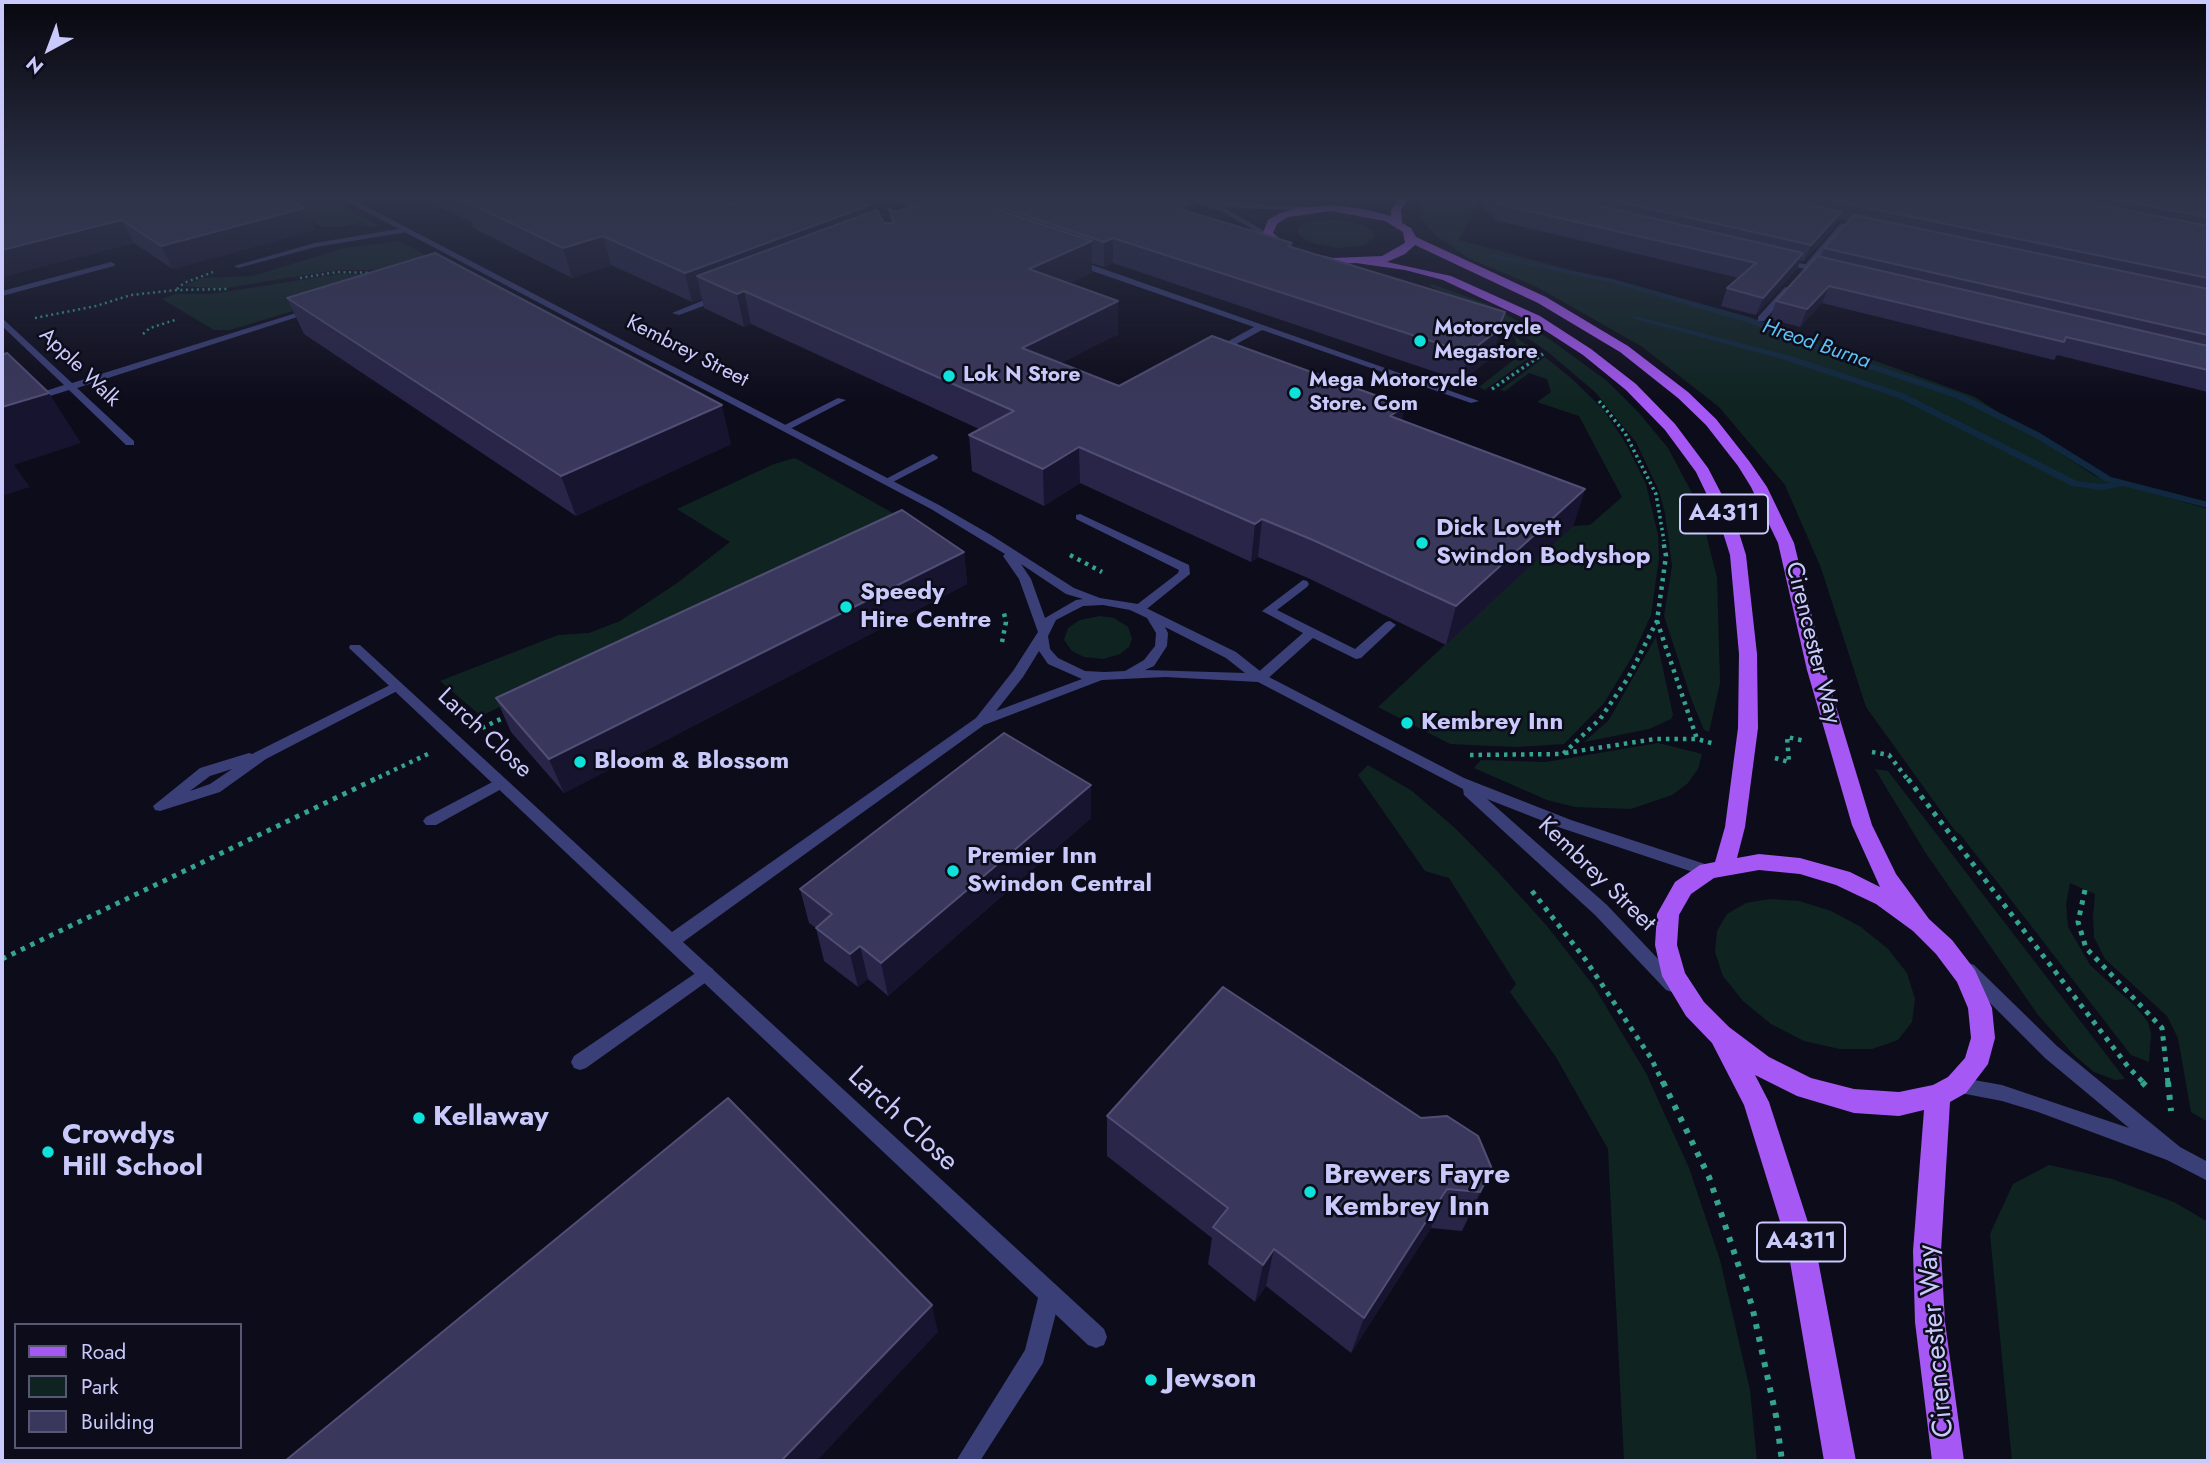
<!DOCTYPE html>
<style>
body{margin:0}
#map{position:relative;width:2210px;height:1463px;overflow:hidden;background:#0d0c1b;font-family:Jost,sans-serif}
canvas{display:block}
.frame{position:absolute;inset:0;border:4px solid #c9cafb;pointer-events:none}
.legend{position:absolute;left:14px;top:1323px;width:228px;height:126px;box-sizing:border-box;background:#0d0c1b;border:2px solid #585875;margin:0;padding:9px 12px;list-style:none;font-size:21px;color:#c9cafb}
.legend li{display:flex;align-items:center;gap:14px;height:35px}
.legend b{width:35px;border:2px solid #585875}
.north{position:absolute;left:14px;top:14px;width:70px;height:70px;-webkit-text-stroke:5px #0d0c1b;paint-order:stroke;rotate:221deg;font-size:19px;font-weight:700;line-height:28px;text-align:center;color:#c9cafb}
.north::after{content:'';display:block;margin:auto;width:24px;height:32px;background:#c9cafb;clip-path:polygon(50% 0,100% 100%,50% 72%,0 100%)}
</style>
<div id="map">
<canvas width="2210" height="1463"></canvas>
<div class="frame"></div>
<ul class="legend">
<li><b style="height:9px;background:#a558f4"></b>Road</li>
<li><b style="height:19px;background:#0f2421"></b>Park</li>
<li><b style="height:19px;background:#39375b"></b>Building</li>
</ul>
<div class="north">N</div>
</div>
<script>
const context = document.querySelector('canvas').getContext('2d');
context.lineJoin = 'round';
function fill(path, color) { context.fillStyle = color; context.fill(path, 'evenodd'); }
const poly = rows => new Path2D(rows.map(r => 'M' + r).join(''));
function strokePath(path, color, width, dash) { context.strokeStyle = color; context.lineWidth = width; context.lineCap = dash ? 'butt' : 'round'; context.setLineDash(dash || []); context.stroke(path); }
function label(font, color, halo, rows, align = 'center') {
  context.font = font + ' Jost,sans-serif'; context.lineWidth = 5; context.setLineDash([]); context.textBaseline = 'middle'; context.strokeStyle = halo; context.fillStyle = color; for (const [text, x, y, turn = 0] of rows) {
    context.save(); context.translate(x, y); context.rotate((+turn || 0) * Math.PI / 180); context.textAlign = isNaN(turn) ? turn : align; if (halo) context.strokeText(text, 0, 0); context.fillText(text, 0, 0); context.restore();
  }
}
fill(poly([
 [270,199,328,199,379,226,371,228,361,222,343,227,322,227],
 [1422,199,1479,199,1459,240,1779,326,1975,397,2095,476,2208,509,2208,1122,2191,1112,2178,1038,2167,1016,2105,959,2094,937,2093,917,2095,894,2070,883,2066,904,2068,927,2090,965,2135,1006,2148,1022,2151,1034,2149,1062,2131,1055,1960,834,1956,832,1866,707,1821,568,1785,485,1719,407,1641,346,1537,287,1468,258,1434,234,1420,217],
 [1333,219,1363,225,1373,231,1375,237,1363,246,1337,248,1311,243,1298,234,1299,227,1306,223],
 [399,241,433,259,398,274,374,270,336,270,220,289,184,286,202,278,253,276,344,248],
 [340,274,372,275,391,281,230,330,214,330,162,299,175,294,211,294],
 [1432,284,1487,304,1548,338,1607,381,1639,413,1668,448,1699,506,1717,578,1720,683,1709,732,1704,730,1692,701,1664,616,1672,566,1665,513,1659,491,1636,442,1595,392,1548,352,1499,319,1429,286],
 [1514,336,1537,352,1485,390,1479,387,1515,359,1517,346],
 [1545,357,1572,379,1603,409,1625,442,1646,484,1658,535,1659,558,1651,615,1632,657,1604,703,1564,744,1517,747,1450,744,1378,707,1573,526,1590,525,1622,497,1579,416,1537,402,1551,392,1547,379,1529,373,1505,391,1500,390],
 [795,458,898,516,481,716,440,681,558,635,589,633,620,621,677,583,730,542,677,509,774,464],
 [1100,616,1114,618,1128,627,1132,639,1129,647,1120,654,1103,659,1084,657,1072,651,1064,640,1068,628,1080,620],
 [1656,637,1673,715,1671,719,1649,729,1584,742,1609,720],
 [1658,743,1702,754,1698,769,1687,784,1672,795,1631,809,1575,807,1547,800,1474,768,1481,760,1546,762],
 [1368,765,1412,791,1455,828,1498,872,1547,926,1593,985,1646,1073,1689,1168,1720,1260,1750,1390,1757,1461,1624,1461,1608,1149,1556,1057,1510,992,1516,984,1449,878,1425,871,1358,775],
 [1875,769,1888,771,2125,1079,2115,1080,2094,1072,2074,1055,2038,1015,1925,852],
 [1770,899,1799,901,1831,911,1861,927,1888,949,1907,973,1915,999,1912,1022,1898,1040,1872,1049,1840,1049,1804,1041,1771,1024,1743,1001,1723,976,1715,952,1717,931,1727,914,1746,903],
 [2049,1165,2112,1179,2174,1202,2208,1222,2208,1461,2012,1461,1990,1234,2013,1184]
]), '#0f2421');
fill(poly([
 [1491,254,1613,279,1752,318,1840,353,1962,394,2040,433,2111,477,2208,502,2208,508,2123,486,2101,490,2072,486,1899,398,1785,360,1631,318,1635,316,1791,356,1905,394,2077,481,2101,484,2111,483,2105,481,2034,437,1956,398,1834,357,1746,322,1612,283,1489,257,1489,255,1491,254]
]), '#102940');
strokePath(poly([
 [300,278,337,272,378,273],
 [177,289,184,283,213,272],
 [35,318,96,306,131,295,177,290,229,289],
 [143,334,150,328,178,319]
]), '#34a48f', 2.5, [2, 3.5]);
strokePath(poly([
 [1492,389,1543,354],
 [1599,401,1625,433,1656,494,1664,541]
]), '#34a48f', 3.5, [2.5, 3.5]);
strokePath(poly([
 [1070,555,1102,572],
 [1657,621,1697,739],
 [1002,642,1006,622,1003,609],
 [482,728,509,715],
 [1872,752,1889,755,1909,781],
 [1565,753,1655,739,1697,739,1715,744],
 [1470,755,1563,754,1600,719,1628,678,1657,621,1666,556,1663,540],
 [1775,758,1789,762,1787,737,1805,741],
 [371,781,430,753]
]), '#34a48f', 4.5, [3.5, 5]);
strokePath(poly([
 [1908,779,2129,1068,2144,1083],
 [2085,890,2078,922,2086,948,2162,1028,2168,1083],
 [1532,891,1585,959,1651,1058,1663,1083],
 [2,959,375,779]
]), '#34a48f', 5, [4.5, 6]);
strokePath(poly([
 [1663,1082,1709,1177,1752,1306,1776,1416,1782,1461],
 [2142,1082,2148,1088],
 [2168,1082,2171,1111]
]), '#34a48f', 6, [5, 8]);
fill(poly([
 [1841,223,1848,225,1810,270,1804,270,1804,266,1841,223],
 [404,228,408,230,407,232,316,247,238,268,234,266,315,243,404,228],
 [111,262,115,264,114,266,2,296,2,291,111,262],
 [1785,287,1792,289,1764,321,1758,321,1758,317,1785,287],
 [719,294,723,297,722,299,679,315,672,313,719,294],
 [309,309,316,311,77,388,134,441,134,445,126,445,69,390,2,411,2,405,64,385,2,326,2,318,72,383,309,309],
 [838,398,846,400,788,430,779,428,838,398],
 [933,454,938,457,937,459,891,483,887,484,882,481,933,454],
 [1080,514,1189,565,1190,574,1143,612,1135,612,1133,609,1135,606,1178,573,1179,570,1076,519,1076,515,1080,514],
 [1303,580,1307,581,1309,584,1307,587,1277,610,1355,649,1386,622,1390,621,1396,625,1361,658,1356,659,1313,638,1265,681,1255,681,1253,678,1255,675,1303,633,1262,611,1303,580],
 [396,682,401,683,403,686,401,689,266,759,220,792,160,811,155,810,153,806,200,768,249,753,252,754,396,682],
 [232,769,210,784,190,791,210,776,232,769],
 [500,778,505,779,507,783,505,787,436,825,426,825,423,821,426,817,500,778],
 [706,966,712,968,715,973,712,978,586,1068,580,1070,574,1068,571,1062,574,1056,706,966],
 [1050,1283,1057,1287,1061,1294,1043,1363,980,1461,956,1461,1025,1350,1039,1294,1043,1287,1050,1283]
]), '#3a3f77');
fill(poly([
 [342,199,352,199,939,505,991,535,1074,588,1100,598,1138,604,1236,652,1265,675,1464,778,1571,820,1714,867,1716,871,1714,875,1708,877,1561,828,1487,799,1607,905,1678,980,1681,985,1678,990,1672,992,1666,990,1595,915,1464,795,1463,789,1258,682,1165,677,1102,680,984,725,683,942,1104,1329,1107,1337,1104,1345,1096,1348,1088,1345,349,648,350,645,360,645,672,932,976,718,1013,671,1038,632,1019,579,1003,556,1005,554,931,509,342,199],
 [1021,564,1066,594,1083,599,1076,600,1045,618,1031,579,1021,564],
 [1103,605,1130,610,1147,618,1156,633,1155,646,1144,660,1125,671,1104,672,1085,671,1058,658,1050,649,1048,636,1056,620,1083,606,1103,605],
 [1165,627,1226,658,1245,673,1145,670,1154,666,1167,646,1168,633,1165,627],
 [1039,651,1048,664,1082,679,996,711,1023,677,1039,651],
 [891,199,902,199,934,211,927,213,891,199],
 [1189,199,1309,207,1313,209,1309,211,1223,207,1273,236,1273,240,1270,240,1225,213,1189,199],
 [1780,259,1828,269,1829,271,1825,273,1777,263,1776,261,1780,259],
 [1072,260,1078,260,1479,401,1471,403,1262,330,1220,353,1214,353,1214,349,1254,327,1072,264,1072,260],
 [1968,963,1974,965,2057,1046,2180,1147,2208,1162,2208,1181,2167,1160,2038,1112,2002,1101,1950,1091,1948,1085,1950,1079,1957,1077,2002,1085,2129,1128,2045,1058,1962,975,1960,970,1962,965,1968,963]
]), '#3a3f77');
fill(poly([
 [1398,199,1408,199,1401,210,1402,223,1411,228,1416,237,1546,297,1628,346,1688,392,1716,419,1749,461,1767,487,1794,543,1825,670,1872,825,1896,874,1929,919,1952,940,1975,970,1992,1008,1995,1038,1988,1064,1966,1093,1950,1102,1941,1251,1945,1322,1964,1461,1932,1461,1915,1322,1913,1251,1924,1110,1899,1116,1854,1113,1797,1096,1755,1075,1769,1102,1815,1244,1856,1461,1824,1461,1787,1244,1744,1105,1712,1043,1686,1016,1662,976,1655,945,1657,914,1675,882,1700,865,1715,862,1725,827,1738,728,1739,654,1730,555,1719,520,1696,472,1665,430,1626,390,1583,355,1532,322,1443,280,1405,270,1356,263,1333,264,1283,253,1271,245,1263,233,1268,220,1280,213,1299,208,1331,205,1364,209,1391,216,1391,210,1398,199],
 [1331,211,1385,221,1403,232,1405,243,1382,256,1333,258,1291,248,1273,233,1277,224,1288,217,1331,211],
 [1415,245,1538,303,1620,352,1678,398,1706,425,1738,466,1751,487,1778,543,1807,670,1852,825,1880,887,1850,872,1800,858,1759,854,1737,858,1745,827,1758,728,1757,654,1746,555,1735,520,1708,468,1675,424,1636,384,1591,349,1540,316,1451,276,1387,262,1405,254,1415,245],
 [1759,870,1800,874,1836,885,1876,904,1913,931,1936,954,1957,982,1968,1008,1971,1038,1965,1058,1948,1077,1933,1085,1899,1092,1854,1089,1811,1078,1769,1057,1729,1027,1704,1002,1685,973,1677,945,1679,915,1691,894,1714,878,1759,870]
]), '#a558f4');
fill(poly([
 [2,199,305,208,315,230,173,269,134,243,2,277],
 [430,199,721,199,733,204,871,212,884,223,891,223,889,209,897,212,932,199,1173,199,1188,203,1187,211,1292,243,1292,247,1498,338,1491,358,1462,381,1113,263,1104,267,1092,263,1092,273,1069,283,1118,334,1061,363,1119,386,1402,421,1585,489,1573,526,1446,645,1308,578,1258,557,1251,562,1080,483,1044,506,972,471,969,435,979,429,751,324,744,327,704,308,702,299,692,302,611,265,572,278,473,228,471,222,431,203],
 [1485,199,2208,199,2208,392,2057,355,2054,360,1822,303,1800,327,1770,319,1776,301,1821,257,1824,248,1848,221,1838,219,1834,228,1804,261,1800,261,1797,269,1756,315,1721,306,1727,288,1739,278,1494,220,1495,214,1483,211],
 [287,298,731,444,576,516,304,334],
 [964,552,967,584,564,793,511,732,496,698],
 [1091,818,888,996,868,979,858,987,824,961,816,928,809,923,800,889],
 [1107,1116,1492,1169,1462,1231,1431,1228,1351,1353,1266,1286,1255,1302,1208,1264,1212,1238,1107,1156]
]), '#282548');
fill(poly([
 [1188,203,1187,227,1177,208],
 [870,205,874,232,697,276,702,299,692,302,685,273],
 [305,208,315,230,173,269,161,246],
 [1841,212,1834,228,1804,261,1811,245],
 [122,220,134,243,2,277,2,250],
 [603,236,611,265,572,278,563,248],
 [1113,238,1113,263,1104,267,1104,242],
 [1092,241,1092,273,1030,301,1029,269],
 [1803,253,1797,269,1756,315,1763,298],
 [1829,286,1822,303,1800,327,1807,309],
 [744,291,751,324,744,327,737,294],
 [1118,301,1118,334,1024,382,1022,348],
 [1505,312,1498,338,1491,358,1462,381,1468,353],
 [49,393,81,443,14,465,30,487,2,496,2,407],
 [722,405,731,444,576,516,561,476],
 [1405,406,1398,441,1390,416],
 [1079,447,1080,483,1044,506,1043,469],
 [1585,489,1573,526,1446,645,1456,606],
 [1262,519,1258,557,1251,562,1255,524],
 [964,552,967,584,564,793,549,759],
 [1091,785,1091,818,888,996,881,963],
 [860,946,868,979,858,987,850,954],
 [1492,1169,1474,1208,1462,1231,1480,1192],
 [1447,1189,1431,1228,1351,1353,1364,1318],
 [1274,1249,1266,1286,1255,1302,1263,1265],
 [932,1305,938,1332,817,1461,781,1461]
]), '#16142e');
const building = poly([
 [2,199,141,199,148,204,168,199,288,199,305,208,161,246,122,220,2,250,2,199],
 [468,199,721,199,733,204,748,199,855,199,870,205,685,273,603,236,563,248,463,200,468,199],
 [932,199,965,199,1092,241,1029,269,1118,301,1022,348,1119,386,1212,336,1405,406,1390,416,1585,489,1456,606,1313,540,1262,519,1255,524,1079,447,1043,469,969,435,1014,411,744,291,737,294,697,276,877,210,884,223,894,223,889,209,897,212,932,199],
 [976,199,1173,199,1188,203,1177,208,1292,243,1288,246,1505,312,1497,331,1468,353,1113,238,1104,242,976,199],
 [1501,199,1570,199,1803,253,1763,298,1727,288,1756,263,1498,204,1504,200,1501,199],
 [1607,199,1782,199,1841,212,1811,245,1607,199],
 [1825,199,2069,199,2208,226,2208,278,1825,199],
 [2111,199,2208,199,2208,217,2111,199],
 [1854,215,2208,289,2208,335,1824,248,1854,215],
 [435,253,722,405,561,476,287,298,435,253],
 [1817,256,2208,346,2208,370,2066,337,2064,342,1829,286,1807,309,1776,301,1817,256],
 [7,353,49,393,2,407,2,355,7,353],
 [902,510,964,552,549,759,496,698,902,510],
 [1004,733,1091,785,881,963,860,946,850,954,816,928,832,914,800,889,1004,733],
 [1223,987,1421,1118,1447,1116,1478,1136,1492,1169,1480,1192,1447,1189,1364,1318,1274,1249,1263,1265,1213,1227,1228,1208,1107,1116,1223,987],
 [728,1098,932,1305,781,1461,285,1461,728,1098]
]);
fill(building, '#39375b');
strokePath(building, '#504e74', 2);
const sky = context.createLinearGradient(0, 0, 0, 404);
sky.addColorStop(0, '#07070f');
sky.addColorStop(0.49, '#2f344a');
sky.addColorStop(1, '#2f344a00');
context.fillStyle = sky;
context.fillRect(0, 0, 2210, 404);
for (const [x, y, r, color] of [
 [1420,341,7,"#0fe1db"],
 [949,376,7,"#0fe1db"],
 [1295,393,7,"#0fe1db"],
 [1422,543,7,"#0fe1db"],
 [846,607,7,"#0fe1db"],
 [1407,723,7,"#0fe1db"],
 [580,762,7,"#0fe1db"],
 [953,871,7,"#0fe1db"],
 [419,1118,7,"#0fe1db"],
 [48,1152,7,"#0fe1db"],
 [1310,1192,7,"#0fe1db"],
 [1151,1380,7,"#0fe1db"]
]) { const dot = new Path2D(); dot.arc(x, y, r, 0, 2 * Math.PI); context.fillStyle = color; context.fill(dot); strokePath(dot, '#0d0c1b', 2.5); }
label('bold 21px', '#c9cafb', '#0d0c1b', [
 ["Motorcycle",1434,329],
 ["Megastore",1434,353],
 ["Lok N Store",963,376],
 ["Mega Motorcycle",1309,381],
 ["Store. Com",1309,405]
], 'left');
label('italic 21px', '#5ec2f4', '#0d0c1b', [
 ["Hreod Burna",1816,345,19]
]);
label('21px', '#c9cafb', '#0d0c1b', [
 ["Kembrey Street",687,352,27],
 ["Apple Walk",79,368,44]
]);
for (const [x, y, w] of [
 [1724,514,88],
 [1801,1242,88]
]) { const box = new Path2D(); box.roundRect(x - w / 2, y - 19.5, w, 39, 5); context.fillStyle = '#0d0c1b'; context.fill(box); strokePath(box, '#c9cafb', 2); }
label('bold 23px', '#c9cafb', null, [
 ["A4311",1724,514],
 ["A4311",1801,1242]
]);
label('bold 24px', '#c9cafb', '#0d0c1b', [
 ["Dick Lovett",1436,529],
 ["Swindon Bodyshop",1436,557],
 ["Speedy",860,593],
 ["Hire Centre",860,621],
 ["Kembrey Inn",1421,723],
 ["Bloom & Blossom",594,762],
 ["Premier Inn",967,857],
 ["Swindon Central",967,885]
], 'left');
label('24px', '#c9cafb', '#0d0c1b', [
 ["Cirencester Way",1812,643,76],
 ["Larch Close",484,734,43],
 ["Kembrey Street",1596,875,44]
]);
label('bold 28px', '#c9cafb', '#0d0c1b', [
 ["Kellaway",433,1118],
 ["Crowdys",62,1136],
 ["Hill School",62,1168],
 ["Brewers Fayre",1324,1176],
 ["Kembrey Inn",1324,1208],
 ["Jewson",1165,1380]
], 'left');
label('28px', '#c9cafb', '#0d0c1b', [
 ["Larch Close",902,1120,43],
 ["Cirencester Way",1937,1341,-95]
]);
</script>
